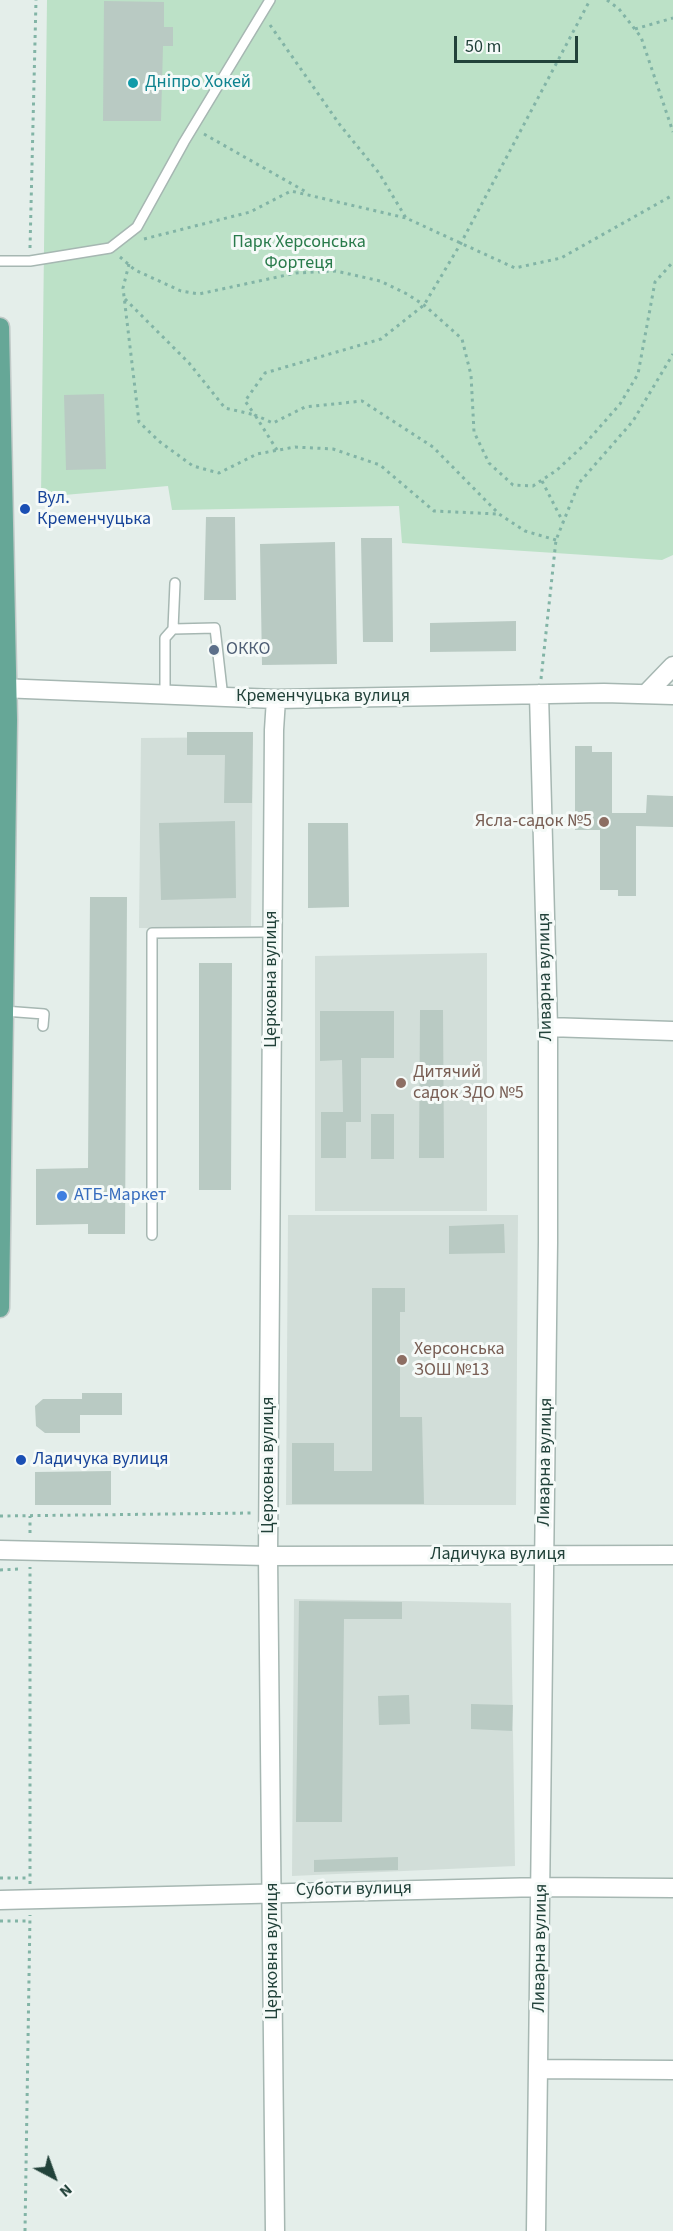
<!DOCTYPE html>
<meta charset="utf-8">
<style>
body{margin:0}
#map{position:relative;width:673px;height:2231px;overflow:hidden;background:#e4eeea;font-family:"Source Sans 3",sans-serif}
canvas{display:block}
.north{position:absolute;left:24px;top:2147px;width:60px;height:60px;-webkit-text-stroke:4px #f5faf8;paint-order:stroke;rotate:139deg;font-size:16px;font-weight:700;line-height:24px;text-align:center;color:#22423a}
.north::after{content:'';display:block;margin:auto;width:21px;height:27px;background:#22423a;clip-path:polygon(50% 0,100% 100%,50% 72%,0 100%)}
.scale{position:absolute;left:454px;top:36px;width:124px;height:27px;box-sizing:border-box;border:3px solid #22423a;border-top:0;padding-left:8px;font-size:18px;line-height:21px;white-space:nowrap;color:#22423a;-webkit-text-stroke:4px #f5faf8;paint-order:stroke}
</style>
<div id="map">
<canvas width="673" height="2231"></canvas>
<div class="north">N</div>
<div class="scale">50 m</div>
</div>
<script>
const context = document.querySelector('canvas').getContext('2d');
context.lineJoin = 'round';
function fill(path, color) { context.fillStyle = color; context.fill(path, 'evenodd'); }
const poly = rows => new Path2D(rows.map(r => 'M' + r).join(''));
function strokePath(path, color, width, dash) { context.strokeStyle = color; context.lineWidth = width; context.lineCap = dash ? 'butt' : 'round'; context.setLineDash(dash || []); context.stroke(path); }
function label(font, color, halo, rows, align = 'center') {
  context.font = font + ' "Source Sans 3",sans-serif'; context.lineWidth = 6; context.setLineDash([]); context.textBaseline = 'middle'; context.strokeStyle = halo; context.fillStyle = color; for (const [text, x, y, turn = 0] of rows) {
    context.save(); context.translate(x, y); context.rotate((+turn || 0) * Math.PI / 180); context.textAlign = isNaN(turn) ? turn : align; if (halo) context.strokeText(text, 0, 0); context.fillText(text, 0, 0); context.restore();
  }
}
fill(poly([
 [253,737,251,929,139,928,141,738],
 [487,953,487,1211,315,1211,315,956],
 [288,1215,518,1215,516,1505,286,1505],
 [294,1599,511,1603,515,1866,292,1876]
]), '#d2ded9');
fill(poly([
 [47,0,673,0,673,555,662,560,402,543,399,506,172,510,168,486,41,497]
]), '#bce1c7');
fill(poly([
 [104,1,164,2,164,27,173,27,173,46,163,46,161,121,103,121],
 [104,394,106,469,66,470,64,395],
 [206,517,235,517,236,600,204,600],
 [361,538,392,538,393,642,363,642],
 [335,542,337,664,262,665,260,544],
 [516,621,516,651,430,652,430,623],
 [187,732,253,732,252,803,224,803,225,755,187,755],
 [575,746,592,746,592,752,612,752,612,813,646,813,647,795,673,796,673,827,636,826,636,896,618,896,618,890,600,890,600,830,575,830],
 [235,821,236,898,161,900,159,823],
 [308,823,348,823,349,907,308,908],
 [90,897,127,897,125,1234,88,1234,88,1224,36,1225,36,1169,88,1168],
 [199,963,232,963,231,1190,199,1190],
 [420,1010,443,1010,444,1158,419,1158],
 [320,1011,394,1011,394,1058,361,1058,361,1122,346,1122,346,1158,321,1158,321,1112,343,1112,342,1060,320,1061],
 [371,1114,394,1114,394,1159,371,1159],
 [504,1224,505,1253,449,1254,449,1226],
 [372,1288,405,1288,405,1312,400,1312,400,1417,422,1417,424,1504,292,1504,292,1443,334,1443,334,1471,372,1471],
 [82,1393,122,1393,122,1415,80,1415,80,1433,45,1433,36,1426,35,1406,43,1399,82,1399],
 [111,1471,111,1505,35,1505,35,1472],
 [299,1601,402,1602,402,1619,344,1619,342,1822,296,1822],
 [409,1695,410,1724,379,1725,378,1696],
 [471,1704,513,1705,512,1731,471,1729],
 [398,1857,398,1870,314,1872,314,1860]
]), '#b9cac3');
const service = poly([
 [0,261,30,261,110,248,137,227,184,142,270,0],
 [173,629,215,628,223,698],
 [165,696,165,638,173,629,175,583],
 [4,1011,44,1014,43,1026],
 [152,1235,152,933,272,932]
]);
const minor = poly([
 [0,688,276,699,604,693,673,695],
 [646,694,673,666],
 [548,1027,673,1031],
 [0,1900,542,1887,673,1888],
 [539,2069,673,2070],
 [275,2231,268,1556,274,730,276,699],
 [536,2231,548,1242,548,1027,539,694]
]);
const tertiary = poly([
 [0,1550,268,1556,673,1555]
]);
const primary = poly([
 [0,327,8,720,0,1308]
]);
strokePath(service, '#a6b7b2', 12);
strokePath(minor, '#a6b7b2', 21);
strokePath(tertiary, '#a6b7b2', 21);
strokePath(primary, '#c1cac8', 21);
strokePath(poly([
 [607,0,619,9,641,37,673,132],
 [270,25,340,125,379,173,406,218,515,268,561,258,673,195],
 [635,29,673,18],
 [204,134,308,193],
 [144,239,250,212,291,191,406,218],
 [30,248,36,0],
 [120,257,135,270,181,291,199,294,296,273,336,271,380,281,407,294,424,305,462,339,471,375,474,432,489,463,513,485,533,486,557,470,584,445,620,404,638,374,655,282,673,262],
 [129,264,123,288,139,422,160,442,193,466,219,473,257,454,295,447,333,449,380,465,434,511,497,514],
 [125,299,189,363,225,408,255,415,277,450],
 [542,481,563,522],
 [556,540,525,531,499,514,433,447,362,401,305,407,273,423,255,415,245,401,265,373,381,339,424,305,461,243,590,0],
 [541,679,556,540,579,483,633,421,673,354],
 [0,1516,252,1513],
 [30,1533,30,1516],
 [0,1570,20,1569],
 [0,1878,30,1878],
 [30,1884,30,1567],
 [0,1921,30,1921],
 [25,2231,30,1915]
]), '#82b4a6', 3, [3, 4.5]);
strokePath(service, '#fff', 9);
strokePath(minor, '#fff', 18);
strokePath(tertiary, '#fff', 18);
strokePath(primary, '#66a797', 18);
for (const [x, y, r, color] of [
 [133,83,6,"#0f9aa8"],
 [25,509,6,"#1a4fb4"],
 [214,650,6,"#5c6f8a"],
 [604,822,6,"#8d6e63"],
 [401,1083,6,"#8d6e63"],
 [62,1196,6,"#3f7fe0"],
 [402,1360,6,"#8d6e63"],
 [21,1460,6,"#1a4fb4"]
]) { const dot = new Path2D(); dot.arc(x, y, r, 0, 2 * Math.PI); context.fillStyle = color; context.fill(dot); strokePath(dot, '#f5faf8', 2); }
label('18px', '#0d838f', '#f5faf8', [
 ["Дніпро Хокей",145,83]
], 'left');
label('18px', '#297b4b', '#f5faf8', [
 ["Парк Херсонська",299,243],
 ["Фортеця",299,264]
]);
label('18px', '#164399', '#f5faf8', [
 ["Вул.",37,499],
 ["Кременчуцька",37,520],
 ["Ладичука вулиця",33,1460]
], 'left');
label('18px', '#4e5e75', '#f5faf8', [
 ["ОККО",226,650]
], 'left');
label('18px', '#22423a', '#f5faf8', [
 ["Кременчуцька вулиця",323,697],
 ["Ливарна вулиця",546,977,-91],
 ["Церковна вулиця",272,979,-90],
 ["Ливарна вулиця",546,1462,-89],
 ["Церковна вулиця",269,1465,-90],
 ["Ладичука вулиця",498,1555],
 ["Суботи вулиця",354,1890,-1],
 ["Ливарна вулиця",541,1948,-89],
 ["Церковна вулиця",273,1951,-90]
]);
label('18px', '#785e54', '#f5faf8', [
 ["Ясла-садок №5",592,822,"right"],
 ["Дитячий",413,1073],
 ["садок ЗДО №5",413,1094],
 ["Херсонська",414,1350],
 ["ЗОШ №13",414,1371]
], 'left');
label('18px', '#366cbe', '#f5faf8', [
 ["АТБ-Маркет",74,1196]
], 'left');
</script>
